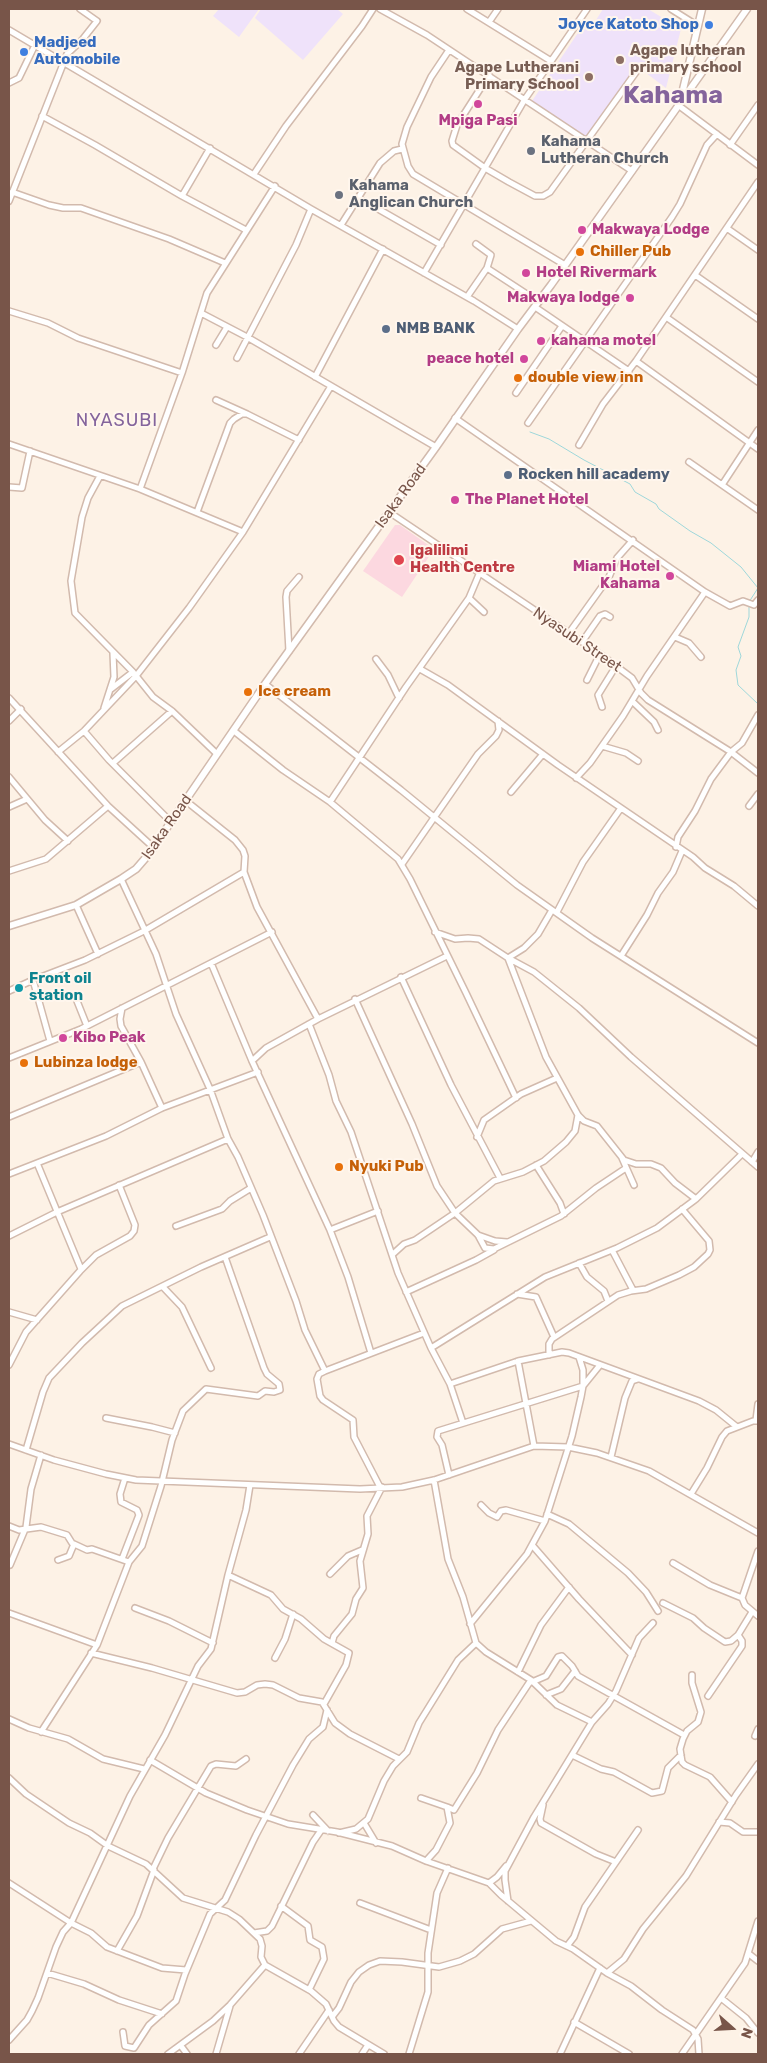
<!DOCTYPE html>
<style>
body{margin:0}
#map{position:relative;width:767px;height:2063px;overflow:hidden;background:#fdf2e6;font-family:Rubik,sans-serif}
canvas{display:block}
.frame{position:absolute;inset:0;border:10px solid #785549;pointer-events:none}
.north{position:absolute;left:707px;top:2003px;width:50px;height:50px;-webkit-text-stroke:4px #fff6ed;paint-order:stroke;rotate:109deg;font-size:14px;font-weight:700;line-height:20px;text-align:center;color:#785549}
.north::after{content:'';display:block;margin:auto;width:18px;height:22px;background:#785549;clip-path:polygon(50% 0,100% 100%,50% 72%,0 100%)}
</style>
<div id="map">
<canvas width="767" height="2063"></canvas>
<div class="frame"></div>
<div class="north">N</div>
</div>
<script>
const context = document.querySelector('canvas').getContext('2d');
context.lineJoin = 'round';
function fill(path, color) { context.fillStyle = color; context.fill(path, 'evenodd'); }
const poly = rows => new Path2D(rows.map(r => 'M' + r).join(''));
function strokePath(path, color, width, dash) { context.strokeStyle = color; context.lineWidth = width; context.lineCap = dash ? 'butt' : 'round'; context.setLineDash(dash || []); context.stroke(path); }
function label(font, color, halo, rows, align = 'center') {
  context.font = font + ' Rubik,sans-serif'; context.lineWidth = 4; context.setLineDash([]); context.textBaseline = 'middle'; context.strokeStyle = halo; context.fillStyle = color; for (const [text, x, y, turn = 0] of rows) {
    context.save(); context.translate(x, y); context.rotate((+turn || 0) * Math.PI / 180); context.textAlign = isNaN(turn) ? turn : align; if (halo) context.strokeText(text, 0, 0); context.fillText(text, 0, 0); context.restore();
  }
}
fill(poly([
 [219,9,259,9,239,37,213,16],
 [261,9,337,9,343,14,303,60,255,18],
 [603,9,648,9,681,29,666,88,638,67,586,139,532,101,582,27,589,31]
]), '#efe2fa');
fill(poly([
 [395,525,400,525,434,549,402,597,363,571]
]), '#fcd8e0');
strokePath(poly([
 [530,432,549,439,584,460,630,484,635,492,656,504,659,509,690,531,711,543,741,567,758,588],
 [749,602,758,588],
 [749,606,749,617,738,647,741,656,736,670,738,685,758,704]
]), '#9ed7da', 1);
const minor = poly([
 [380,9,427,35,632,171],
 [467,9,551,61],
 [671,9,698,26],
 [489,22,498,9],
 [9,30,311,209,474,301,518,329],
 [449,50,431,77,407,127,402,144,408,166,413,174,565,265],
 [489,75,457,125,452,141,453,145,485,168,509,182,535,196,543,196,550,192,639,68],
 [9,83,19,78,35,45],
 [678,105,758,165],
 [42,116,95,145,182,196,246,230],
 [730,145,758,105],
 [254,174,286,126,362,26,373,9],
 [12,192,49,205,63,208,81,208,169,239,225,263],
 [182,196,210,148],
 [359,198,441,245],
 [9,201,67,54,82,40,97,21,80,9],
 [341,225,380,163,394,151,402,149],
 [728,229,758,250],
 [487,268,539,302],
 [424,273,525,99,587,9],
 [695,275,758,319],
 [467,297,487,268,491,255,476,244],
 [535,307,629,371],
 [9,311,48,323,78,338,182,373],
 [201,313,247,337,436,447],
 [666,317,758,382],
 [216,345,227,327],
 [237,358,296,245,311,209],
 [636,361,758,449],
 [315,377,383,249],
 [516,393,562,326],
 [216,400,247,414],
 [455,418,705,592,730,606,743,601,754,605,758,600],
 [528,423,672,217,680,204,707,145,717,134],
 [9,444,140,489,243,532],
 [579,445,603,404,636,361,758,182],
 [689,462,758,510],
 [100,476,88,498,82,517,71,581,75,613,133,672,153,697,172,711,217,754],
 [722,485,758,430],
 [9,487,22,488,30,451],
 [140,489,182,373,207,293,275,186],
 [197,512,230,423,234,419,242,414,247,414,299,440],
 [389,512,600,654,632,678,641,693,648,700,731,752,758,773],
 [469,598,484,612],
 [569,633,609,577,617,558,633,540],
 [675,637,689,643,701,657],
 [582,642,600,616,605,614,610,617],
 [289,651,286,597,287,591,299,577],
 [376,659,388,675,399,698],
 [420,669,448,685,558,765,693,857,705,868,734,886,758,906],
 [587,680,600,654],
 [265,684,401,790,517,885,592,938,758,1043],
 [111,689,133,672],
 [9,698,108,806,154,848],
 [632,701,654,722,658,730],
 [602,707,598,695,616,666],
 [104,708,114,677,113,653],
 [9,721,21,709],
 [84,731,109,760,171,822],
 [234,731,283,770,330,802,398,859,410,879,466,993,516,1098],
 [602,746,626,753,638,761],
 [58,752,84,731,136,676,189,608,243,532,331,386],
 [113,763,172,711],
 [9,777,45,820,68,841],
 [576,778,590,763,623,716,647,676,705,592],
 [511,792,543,754],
 [186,801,235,840,243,850,245,856,244,872,257,907,318,1019],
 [330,802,406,687,469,598,480,572],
 [749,806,758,794],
 [9,807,27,799],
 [676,847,678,837,695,811,711,779,731,752,742,743,758,715],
 [402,864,478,754,496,736,499,730,498,721],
 [9,871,46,859,108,806],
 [121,879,156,954,176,1014,210,1089,228,1139,238,1157,263,1215,296,1301,305,1330,325,1371],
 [76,905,98,954],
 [552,910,538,934,524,948,508,958,546,1057,578,1115,584,1121,597,1126,624,1160,636,1164,651,1164,661,1168,675,1183,696,1199],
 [557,912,583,862,621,808],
 [435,932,455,939,468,938,479,939,508,958,534,972,579,1008,631,1057,758,1167],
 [621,956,647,915,658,893,673,872,682,851],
 [211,963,252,1061,330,1230,348,1277,371,1353],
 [401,977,451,1085,500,1178],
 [33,980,50,1041],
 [9,991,33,980,85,960,144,931,244,872],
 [355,999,412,1124,437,1186,455,1213,478,1235,485,1248,494,1249,561,1216,596,1188,626,1168],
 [77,1001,87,1026],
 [122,1008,120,1019,121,1026,141,1062,162,1108],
 [309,1024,329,1075,336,1101,351,1132,398,1273,431,1348,450,1384,463,1423],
 [9,1058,81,1029,272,932],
 [252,1061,266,1048,318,1019,447,956],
 [9,1117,141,1062],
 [477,1137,484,1120,521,1094,557,1078],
 [622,1158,634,1185],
 [752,1162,758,1152],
 [37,1163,81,1269],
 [536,1165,560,1203,564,1214],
 [9,1174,106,1136,162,1108,258,1072],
 [176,1226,222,1209,230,1201,251,1188],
 [330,1230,378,1211],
 [478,1235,495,1241,507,1242],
 [9,1236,57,1212,228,1139],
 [612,1250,633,1290],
 [393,1254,404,1244,415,1240,455,1213,494,1181,523,1172,544,1161,566,1142,575,1131,578,1115],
 [579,1263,587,1277,604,1291,608,1301],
 [163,1287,182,1307,211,1368],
 [406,1292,476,1260,494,1250],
 [517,1294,536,1297,554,1337],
 [9,1312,37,1320],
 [431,1348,545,1277,617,1248,657,1228,696,1199,742,1154],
 [549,1355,549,1344,552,1339,618,1295,631,1291,646,1289,679,1275,694,1267,708,1254,710,1250,709,1241,682,1209],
 [518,1361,534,1446],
 [9,1365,26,1332,80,1271,96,1255,130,1236,134,1231,135,1225,119,1185],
 [450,1384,518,1361,562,1352,569,1353,699,1401,716,1410,737,1427],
 [106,1418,152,1427,175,1433],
 [756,1420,758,1404],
 [9,1444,54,1460,106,1474,136,1480,360,1489,402,1487,434,1480,534,1446,568,1447,597,1453,649,1471,758,1533],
 [26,1450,43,1392,49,1378,82,1343,122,1306,201,1267,270,1237],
 [611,1457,625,1398,632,1381,638,1379],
 [449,1475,442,1445,437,1437,438,1431,583,1386,600,1365],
 [434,1480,448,1559,463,1597,476,1643,486,1652,531,1680,557,1705,592,1722],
 [380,1487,354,1437,353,1420,323,1400,320,1396,317,1379,319,1374,325,1371,424,1333],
 [691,1494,707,1468,722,1437,727,1431,753,1421,758,1421],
 [481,1505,489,1513,497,1517,501,1511,506,1510,545,1521],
 [547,1514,569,1524,628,1573,646,1592,658,1611],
 [9,1526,19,1530,41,1527,67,1535,72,1543,87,1550,92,1549,129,1562],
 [532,1545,579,1599,632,1655],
 [758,1551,742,1598,745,1605,758,1616],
 [122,1559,139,1515,137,1510,121,1502,120,1494,125,1478],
 [58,1560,69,1556,74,1544],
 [673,1563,710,1585,742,1598],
 [10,1565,26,1527,31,1489,41,1455],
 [330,1574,348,1556,362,1550],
 [228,1575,271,1595,283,1609,301,1619,324,1639,349,1653,346,1665,324,1704],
 [663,1603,693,1618,704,1628,725,1642,731,1641,738,1635,752,1612],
 [135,1608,169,1621,213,1643],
 [9,1613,97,1645],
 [470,1624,527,1554,545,1521,572,1436,581,1397,583,1386,583,1370,579,1357],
 [332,1643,334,1636,352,1614,356,1599,363,1588,360,1561,368,1534,367,1516,382,1487],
 [91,1653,152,1668,237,1693,245,1692,257,1685,265,1684,273,1685,299,1698,322,1702,335,1723,350,1734,399,1759],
 [275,1658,285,1639,293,1614],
 [518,1672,541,1625,569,1587],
 [692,1675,692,1683,701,1712,698,1722,687,1731,683,1739,680,1749,682,1762,685,1765,710,1777,732,1802],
 [532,1682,546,1676,558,1657,562,1656,572,1666,578,1676,684,1735],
 [546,1695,561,1689,575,1671],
 [708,1696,742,1646,742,1641,738,1635],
 [9,1719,29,1728,68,1739,103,1759,144,1769],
 [41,1732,97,1645,129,1562,142,1546,161,1486,172,1440,183,1411,206,1389,258,1396,265,1391,274,1392,280,1390,279,1384,267,1374,264,1368,225,1257],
 [755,1736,758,1729],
 [572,1755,601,1769,614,1772,652,1793,662,1791,668,1768,681,1755],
 [150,1760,206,1793,247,1810,288,1824,337,1832,392,1846,426,1861,489,1883,501,1895,556,1941,573,1949,607,1973,631,1986,662,2010,693,2030,698,2039,699,2054],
 [9,1778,26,1794,69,1823,90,1833,108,1846,146,1864,183,1898,228,1912,239,1919,260,1939,262,1946,261,1957,265,1965,311,1991,326,2004,334,2021,339,2027,384,2054],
 [421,1798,447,1807],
 [543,1805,540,1819,541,1823,596,1854,616,1862],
 [313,1815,328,1831],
 [719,1822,730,1823,743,1832,758,1832],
 [364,1823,376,1843],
 [339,1833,356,1829,368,1819,384,1781,393,1766,407,1752,419,1723,458,1660,476,1643],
 [426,1861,436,1850,450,1823,447,1807,454,1810,477,1773,498,1730,531,1680],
 [153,1869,168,1838,211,1766,216,1764,236,1766,246,1759],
 [9,1883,71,1923,91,1933,107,1947,162,1968,186,1970],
 [489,1883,497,1877,506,1866],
 [508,1901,505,1880,505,1871,534,1817,592,1722,608,1704,616,1691,639,1638,653,1623],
 [360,1903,431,1930],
 [281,1906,308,1926,310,1940,322,1947,324,1959,309,1990],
 [254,1933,267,1931,272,1926,313,1842,322,1829],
 [567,1946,574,1937,585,1907,638,1830],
 [117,1951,137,1916,154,1870],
 [749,1954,758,1961],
 [47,1973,84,1984,119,2000,162,2014],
 [607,1973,624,1959,643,1929,686,1876,736,1795,758,1764],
 [721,1998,746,2018,758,2033],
 [332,2017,339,2008,351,1982,359,1972,369,1965,380,1961,402,1962,439,1967,460,1961,474,1954,502,1929,531,1921],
 [574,2022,629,2054],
 [123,2032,125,2046,134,2048,149,2025,176,2001,185,1974,210,1914,225,1900,256,1835,293,1765,309,1739,323,1727,327,1710],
 [9,2040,27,2020,32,2011,38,1998,56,1947,63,1932,71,1923,130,1796,165,1735,198,1666,211,1649,228,1575,246,1510,250,1485],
 [181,2046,187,2054],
 [168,2054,213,2021,230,2005,265,1965],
 [216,2054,230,2006],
 [299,2054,329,2010],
 [362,2054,368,2045],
 [409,2054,428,1992,428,1953,437,1893,448,1868],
 [560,2054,600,1968],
 [682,2054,745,1963,758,1921]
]);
const tertiary = poly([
 [681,98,702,9],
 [9,926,76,905,121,879,136,869,149,854,265,684,436,447,518,329,551,285,747,9]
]);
strokePath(minor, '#d2baad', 8);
strokePath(tertiary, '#d2baad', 9);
strokePath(minor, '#fff', 5);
strokePath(tertiary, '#fff', 6);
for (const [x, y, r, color] of [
 [709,25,5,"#3f7fe0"],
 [24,52,5,"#3f7fe0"],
 [620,60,5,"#8d6e63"],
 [589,77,5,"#8d6e63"],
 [478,104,5,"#d1479c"],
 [531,151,5,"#6b7280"],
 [339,195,5,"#6b7280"],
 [582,230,5,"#d1479c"],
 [580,252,5,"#e8710a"],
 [526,273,5,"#d1479c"],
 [630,298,5,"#d1479c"],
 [386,329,5,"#5c6f8a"],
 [541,341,5,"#d1479c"],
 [524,359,5,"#d1479c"],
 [518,378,5,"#e8710a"],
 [508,475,5,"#5c6f8a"],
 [455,500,5,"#d1479c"],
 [399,560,6,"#e0444e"],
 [670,576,5,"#d1479c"],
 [248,692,5,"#e8710a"],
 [19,988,5,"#0f9aa8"],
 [63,1038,5,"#d1479c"],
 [24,1063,5,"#e8710a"],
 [339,1167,5,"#e8710a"]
]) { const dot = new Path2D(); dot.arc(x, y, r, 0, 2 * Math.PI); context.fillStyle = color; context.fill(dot); strokePath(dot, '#fff6ed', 2); }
label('bold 15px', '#366cbe', '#fff6ed', [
 ["Joyce Katoto Shop",699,25],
 ["Madjeed",34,43,"left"],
 ["Automobile",34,60,"left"]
], 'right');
label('bold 15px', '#785e54', '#fff6ed', [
 ["Agape lutheran",630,51],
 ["primary school",630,68],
 ["Agape Lutherani",579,68,"right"],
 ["Primary School",579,85,"right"]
], 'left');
label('bold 15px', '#b23c85', '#fff6ed', [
 ["Mpiga Pasi",478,121,"center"],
 ["Makwaya Lodge",592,230],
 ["Hotel Rivermark",536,273],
 ["Makwaya lodge",620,298,"right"],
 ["kahama motel",551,341],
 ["peace hotel",514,359,"right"],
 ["The Planet Hotel",465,500],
 ["Miami Hotel",660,567,"right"],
 ["Kahama",660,584,"right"],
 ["Kibo Peak",73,1038]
], 'left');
label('bold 15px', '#5b616d', '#fff6ed', [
 ["Kahama",541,142],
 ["Lutheran Church",541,159],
 ["Kahama",349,186],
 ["Anglican Church",349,203]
], 'left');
label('bold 15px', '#c56008', '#fff6ed', [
 ["Chiller Pub",590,252],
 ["double view inn",528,378],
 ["Ice cream",258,692],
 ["Lubinza lodge",34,1063],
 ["Nyuki Pub",349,1167]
], 'left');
label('bold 15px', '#4e5e75', '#fff6ed', [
 ["NMB BANK",396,329],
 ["Rocken hill academy",518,475]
], 'left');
label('15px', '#785549', '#fff6ed', [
 ["Isaka Road",401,496,-54],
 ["Nyasubi Street",577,640,34],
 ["Isaka Road",167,827,-55]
]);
label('bold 15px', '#be3a42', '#fff6ed', [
 ["Igalilimi",410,551],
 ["Health Centre",410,568]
], 'left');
label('bold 15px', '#0d838f', '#fff6ed', [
 ["Front oil",29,979],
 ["station",29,996]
], 'left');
context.letterSpacing = '1px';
label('18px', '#84649c', '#fff6ed', [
 ["NYASUBI",117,421]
]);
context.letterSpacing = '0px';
label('bold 25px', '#84649c', '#fff6ed', [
 ["Kahama",673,96]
]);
</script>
